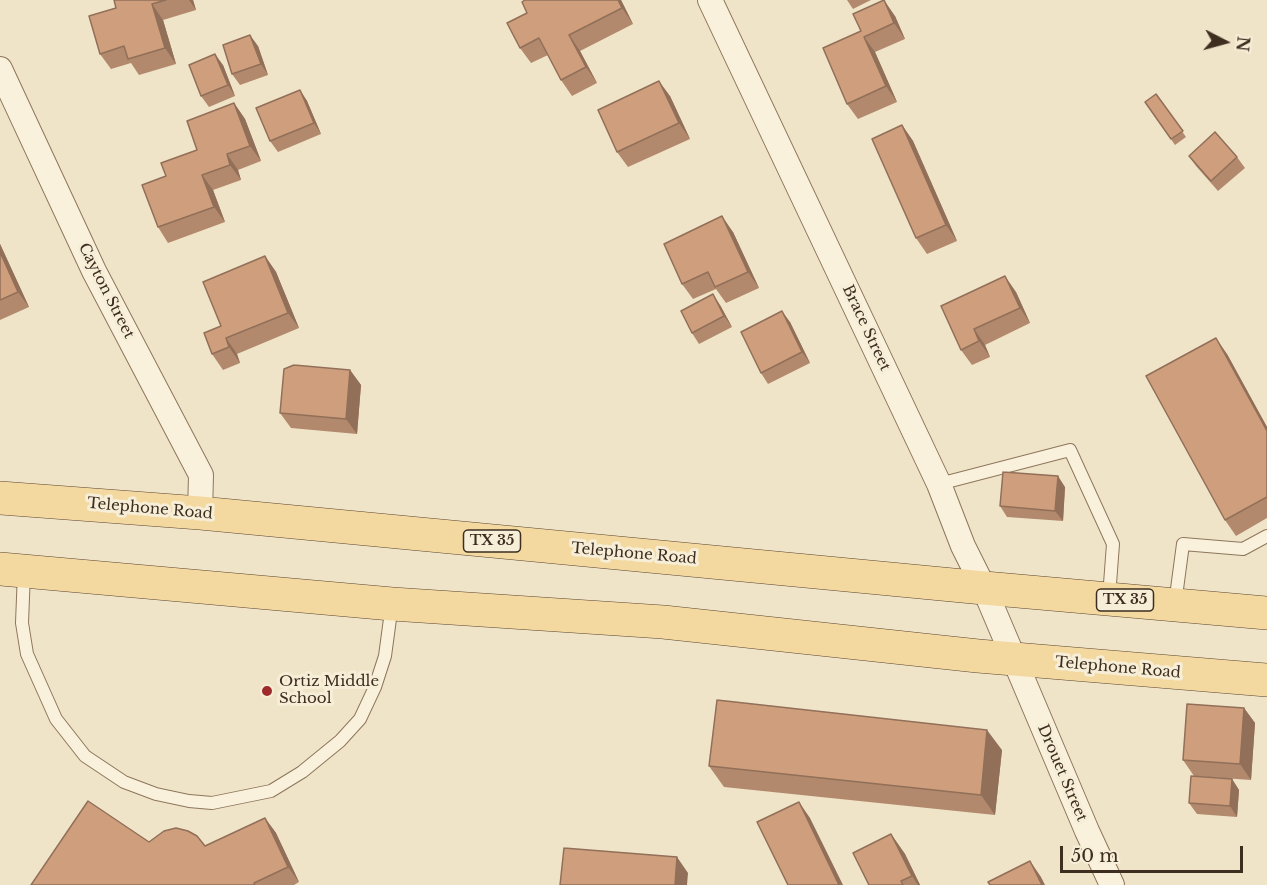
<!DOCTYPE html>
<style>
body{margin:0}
#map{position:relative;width:1267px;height:885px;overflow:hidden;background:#f0e4c8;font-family:"Libre Baskerville",serif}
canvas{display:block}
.north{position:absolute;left:1195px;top:12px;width:60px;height:60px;-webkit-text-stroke:4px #f7eed8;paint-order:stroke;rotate:96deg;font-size:16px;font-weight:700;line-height:24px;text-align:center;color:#3d2e20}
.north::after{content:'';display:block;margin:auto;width:21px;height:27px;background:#3d2e20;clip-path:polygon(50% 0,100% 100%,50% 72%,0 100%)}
.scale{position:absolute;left:1060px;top:846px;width:183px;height:27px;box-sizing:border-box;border:3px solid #3d2e20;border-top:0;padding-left:8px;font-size:18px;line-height:21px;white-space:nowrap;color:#3d2e20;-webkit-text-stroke:4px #f7eed8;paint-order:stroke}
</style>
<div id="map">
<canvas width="1267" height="885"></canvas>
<div class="north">N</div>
<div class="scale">50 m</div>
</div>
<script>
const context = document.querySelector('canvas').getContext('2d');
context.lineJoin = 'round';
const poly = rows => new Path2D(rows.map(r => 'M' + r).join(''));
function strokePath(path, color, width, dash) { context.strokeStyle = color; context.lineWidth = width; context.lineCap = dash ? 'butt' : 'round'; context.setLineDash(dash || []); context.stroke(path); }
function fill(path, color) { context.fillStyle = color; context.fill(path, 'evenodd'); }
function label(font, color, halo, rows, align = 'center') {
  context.font = font + ' "Libre Baskerville",serif'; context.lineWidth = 6; context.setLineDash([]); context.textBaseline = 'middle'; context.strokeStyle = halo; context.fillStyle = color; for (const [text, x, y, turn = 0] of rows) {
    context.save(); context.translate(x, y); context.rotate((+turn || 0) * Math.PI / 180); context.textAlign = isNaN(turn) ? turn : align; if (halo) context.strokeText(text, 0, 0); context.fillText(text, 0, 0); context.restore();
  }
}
const lane = poly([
 [939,484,1070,450,1113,544,1109,597],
 [24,572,22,623,27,654,56,719,85,756,124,782,156,794,189,801,212,803,271,791,302,772,340,741,360,719,375,687,385,656,392,604],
 [1175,604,1183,544,1243,549,1267,536]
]);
const street = poly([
 [710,0,939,484,963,546,984,588,1087,831,1112,885],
 [0,69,94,271,201,475,200,513]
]);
const primary = poly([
 [0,498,200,513,984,588,1267,613],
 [0,569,392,604,663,622,978,656,1267,680]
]);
strokePath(lane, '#8d765c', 14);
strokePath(street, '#8d765c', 26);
strokePath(primary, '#5b4430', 34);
strokePath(lane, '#faf1dc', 12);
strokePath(street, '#faf1dc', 24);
strokePath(primary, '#f3d9a0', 33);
fill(poly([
 [114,0,193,0,196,10,163,20,176,64,139,75,131,63,111,69,100,54,116,8],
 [621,0,633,24,580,51,597,83,572,96,561,80,548,55,531,63,520,48,507,23],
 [847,0,871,0,853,9],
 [895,16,905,39,875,52,897,102,858,119,847,104,823,48],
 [258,46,268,75,240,85,232,74],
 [223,65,235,96,209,107,201,96],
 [300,90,307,101,321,134,278,152,270,141],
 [1156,94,1186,137,1175,145,1145,102],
 [670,96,690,139,628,167,617,152],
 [234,103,245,119,261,161,238,170,241,180,213,190,225,222,168,243,158,227,166,176,197,150],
 [902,125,913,141,957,241,927,254,916,238],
 [1189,156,1237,157,1245,168,1218,191,1196,166],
 [733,232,759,288,726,303,716,289,693,299,682,284],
 [0,244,29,307,0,320],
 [265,256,276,272,299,328,237,354,240,363,223,370,212,354,221,326],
 [1016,292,1030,323,985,345,990,357,972,365,961,350,941,306],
 [720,305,732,327,699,344,692,333],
 [790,322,810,363,768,384,761,373],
 [1227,354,1267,427,1267,518,1236,536,1225,520],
 [350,370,361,385,357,434,291,428,280,413],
 [1065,487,1063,521,1007,517,1000,506],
 [1244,708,1255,723,1251,780,1194,776,1183,760],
 [1002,750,995,815,724,787,709,766],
 [1232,779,1239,790,1237,817,1197,814,1189,803],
 [265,818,276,833,299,882,294,885,31,885,149,842,205,846],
 [891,834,905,854,920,885,869,885]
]), '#b2896c');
fill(poly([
 [189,0,193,0,196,10],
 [618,0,621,0,633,24,622,8],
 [884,0,895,16,905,39,894,23],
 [152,4,163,20,176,64,165,48],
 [250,35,258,46,268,75,261,64],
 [569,35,580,51,597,83,586,67],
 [864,37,875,52,897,102,886,86],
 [215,54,223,65,235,96,228,85],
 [659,81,670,96,690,139,679,123],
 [300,90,307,101,321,134,314,123],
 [234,103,245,119,261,161,250,146],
 [902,125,913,141,957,241,946,225],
 [227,154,238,170,241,180,230,165],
 [202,175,213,190,225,222,214,207],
 [722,216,733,232,759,288,748,272],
 [0,244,1,246,29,307,18,292,0,252],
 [265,256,276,272,299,328,288,313],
 [1005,276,1016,292,1030,323,1020,308],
 [713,294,720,305,732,327,724,316],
 [782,311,790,322,810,363,802,352],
 [974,329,985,345,990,357,979,341],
 [226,338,237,354,240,363,229,347],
 [1216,338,1227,354,1267,427,1267,431],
 [350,370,361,385,357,434,346,419],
 [1058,476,1065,487,1063,521,1055,511],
 [1244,708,1255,723,1251,780,1240,764],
 [987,730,1002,750,995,815,981,795],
 [1232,779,1239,790,1237,817,1230,806],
 [799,802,810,818,843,885,839,885],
 [265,818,276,833,299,882,288,867],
 [891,834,905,854,920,885,918,885,912,876],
 [677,857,688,873,687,885,675,885],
 [1030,861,1041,877,1045,885,1042,885]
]), '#916f58');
const building = poly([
 [114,0,166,0,152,4,165,48,128,59,124,46,100,54,89,16,116,8,114,0],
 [525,0,618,0,622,8,569,35,586,67,561,80,539,38,520,48,507,23,527,13,522,2,525,0],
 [884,0,894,23,864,37,886,86,847,104,823,48,861,31,853,14,884,0],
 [250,35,261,64,232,74,223,45,250,35],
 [215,54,228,85,201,96,189,65,215,54],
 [659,81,679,123,617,152,598,110,659,81],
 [300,90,314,123,270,141,256,108,300,90],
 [1156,94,1183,131,1171,139,1145,102,1156,94],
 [234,103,250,146,227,154,230,165,202,175,214,207,158,227,142,185,166,176,161,163,197,150,187,121,234,103],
 [902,125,946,225,916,238,872,139,902,125],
 [1215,132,1237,157,1211,181,1189,156,1215,132],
 [722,216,748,272,715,287,708,272,682,284,664,244,722,216],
 [0,252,18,292,0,300,0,252],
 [265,256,288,313,226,338,229,347,212,354,204,333,221,326,203,282,265,256],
 [1005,276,1020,308,974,329,979,341,961,350,941,306,1005,276],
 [713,294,724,316,692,333,681,311,713,294],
 [782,311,802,352,761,373,741,332,782,311],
 [1216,338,1267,431,1267,497,1225,520,1146,376,1216,338],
 [294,365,350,370,346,419,280,413,284,369,294,365],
 [1003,472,1058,476,1055,511,1000,506,1003,472],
 [717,700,987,730,981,795,709,766,717,700],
 [1187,704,1244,708,1240,764,1183,760,1187,704],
 [1191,776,1232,779,1230,806,1189,803,1191,776],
 [88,801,149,842,164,831,176,828,188,831,197,836,205,846,265,818,288,867,254,883,255,885,31,885,88,801],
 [799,802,839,885,788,885,757,822,799,802],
 [891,834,912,876,901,881,903,885,869,885,853,853,891,834],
 [564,848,677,857,675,885,560,885,564,848],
 [1030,861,1042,885,990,885,988,882,1030,861]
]);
fill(building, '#cf9f7d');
strokePath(building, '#916f58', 1.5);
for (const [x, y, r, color] of [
 [267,691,6,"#9e2a2b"]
]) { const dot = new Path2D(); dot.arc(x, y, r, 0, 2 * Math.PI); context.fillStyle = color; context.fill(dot); strokePath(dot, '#f7eed8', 2); }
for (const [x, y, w] of [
 [492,541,57],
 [1125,600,57]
]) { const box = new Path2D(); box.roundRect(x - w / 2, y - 11, w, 22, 4.5); context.fillStyle = '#f7eed8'; context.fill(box); strokePath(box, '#3d2e20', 1.5); }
label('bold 14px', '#3d2e20', null, [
 ["TX 35",492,541],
 ["TX 35",1125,600]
]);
label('15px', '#3d2e20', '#f7eed8', [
 ["Cayton Street",106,291,63],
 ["Brace Street",866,328,65],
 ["Telephone Road",150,509,5],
 ["Telephone Road",634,554,5],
 ["Telephone Road",1118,668,5],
 ["Drouet Street",1062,773,67]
]);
label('15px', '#3d2e20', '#f7eed8', [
 ["Ortiz Middle",279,682],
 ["School",279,699]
], 'left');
</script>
